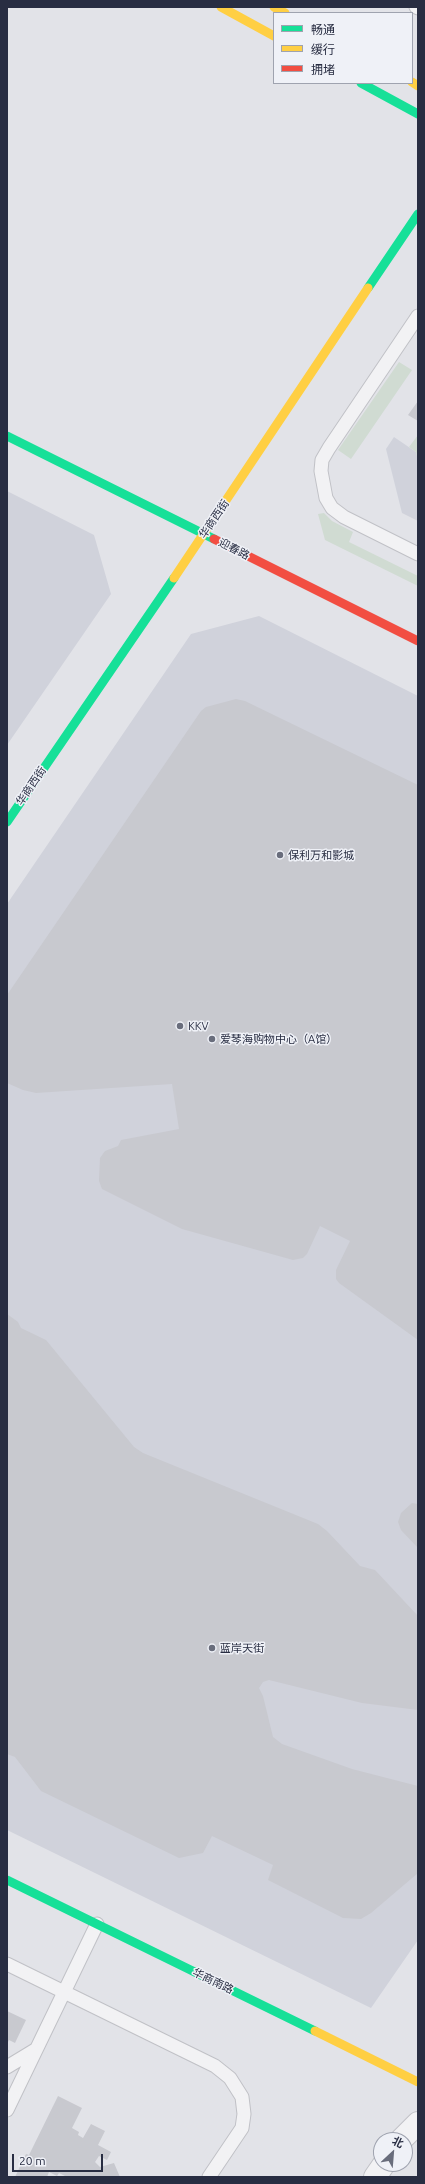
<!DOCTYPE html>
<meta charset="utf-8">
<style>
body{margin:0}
#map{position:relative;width:425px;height:2184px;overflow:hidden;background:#e2e3e8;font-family:Ubuntu,"Noto Sans SC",sans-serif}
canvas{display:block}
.frame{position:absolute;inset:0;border:8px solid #282d42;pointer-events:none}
.legend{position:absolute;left:273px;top:12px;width:140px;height:72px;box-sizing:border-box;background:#eff1f7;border:1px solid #9fa3af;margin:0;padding:5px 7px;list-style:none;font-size:12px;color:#282d42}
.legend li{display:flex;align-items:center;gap:8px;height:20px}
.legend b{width:20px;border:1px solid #9fa3af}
.north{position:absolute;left:373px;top:2132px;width:40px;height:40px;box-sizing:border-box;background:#eff1f7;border:1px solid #9fa3af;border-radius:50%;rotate:26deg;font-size:11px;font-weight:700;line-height:16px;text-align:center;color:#282d42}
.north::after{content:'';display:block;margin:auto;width:14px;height:18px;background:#696d7c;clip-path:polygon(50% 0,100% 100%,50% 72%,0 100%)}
.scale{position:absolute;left:12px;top:2154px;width:91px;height:18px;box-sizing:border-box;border:2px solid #282d42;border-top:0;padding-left:5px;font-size:12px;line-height:14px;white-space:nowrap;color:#282d42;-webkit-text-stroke:3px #eff1f7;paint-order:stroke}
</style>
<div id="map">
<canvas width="425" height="2184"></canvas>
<div class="frame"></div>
<ul class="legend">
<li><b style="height:5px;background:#16e098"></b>畅通</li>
<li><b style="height:5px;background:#ffcf43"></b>缓行</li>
<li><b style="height:5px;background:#f24e42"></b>拥堵</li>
</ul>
<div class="north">北</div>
<div class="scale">20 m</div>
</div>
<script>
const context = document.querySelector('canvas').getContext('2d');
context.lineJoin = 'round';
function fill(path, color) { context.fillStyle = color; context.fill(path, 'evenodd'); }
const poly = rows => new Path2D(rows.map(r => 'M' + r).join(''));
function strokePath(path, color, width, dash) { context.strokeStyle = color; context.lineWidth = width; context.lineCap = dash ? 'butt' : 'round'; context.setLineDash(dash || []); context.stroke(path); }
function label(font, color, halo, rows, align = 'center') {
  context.font = font + ' Ubuntu,"Noto Sans SC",sans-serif'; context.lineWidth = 3; context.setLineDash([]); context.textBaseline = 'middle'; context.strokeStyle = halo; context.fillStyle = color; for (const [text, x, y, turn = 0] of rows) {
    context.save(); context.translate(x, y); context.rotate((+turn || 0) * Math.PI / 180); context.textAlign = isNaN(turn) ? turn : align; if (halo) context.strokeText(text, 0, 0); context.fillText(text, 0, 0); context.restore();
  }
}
fill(poly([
 [394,437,416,452,418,460,418,521,402,513,386,449],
 [7,491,94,535,111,594,7,745],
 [259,616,418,696,418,1940,371,2008,7,1830,7,904,191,634]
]), '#d0d2db');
fill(poly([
 [399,362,412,370,351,459,338,450],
 [418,435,418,460,416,452,409,447],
 [324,513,332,521,353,532,349,542,418,576,418,586,325,540,318,514]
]), '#d0dbd2');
fill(poly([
 [418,401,418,421,408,415],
 [236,699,245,701,418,785,418,1340,339,1283,336,1279,336,1270,350,1241,320,1226,307,1254,303,1258,293,1260,182,1229,102,1189,99,1181,100,1158,105,1151,118,1146,121,1140,179,1129,172,1084,36,1093,23,1090,7,1083,7,995,201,711,206,707],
 [7,1314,18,1322,21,1328,46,1340,134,1447,143,1453,318,1524,327,1531,360,1566,375,1570,418,1616,418,1710,362,1703,269,1680,263,1682,259,1688,263,1696,273,1737,282,1744,352,1769,418,1786,418,1873,371,1913,361,1919,343,1918,268,1880,273,1865,212,1836,203,1853,179,1858,41,1791,15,1757,7,1754],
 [412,1503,418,1504,418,1548,401,1530,398,1522,401,1513],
 [7,2011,26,2020,15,2043,9,2040,7,2044],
 [58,2096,82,2108,72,2128,79,2132,78,2135,83,2138,91,2124,105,2131,98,2145,111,2152,107,2160,99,2156,95,2162,100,2167,114,2163,120,2177,64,2177,65,2176,59,2173,57,2176,49,2172,47,2177,15,2177,26,2154,29,2155]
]), '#c8c9cf');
const lane = poly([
 [416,7,418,8],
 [418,316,329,448,322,460,321,471,326,498,332,508,344,517,418,554],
 [7,1964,215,2066,230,2078,242,2097,244,2114,242,2128,209,2177],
 [7,2067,35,2050],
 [7,2110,97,1924]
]);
const street = poly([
 [401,2140,418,2123],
 [375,2177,384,2164]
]);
strokePath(lane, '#c0c1c6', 15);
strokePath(street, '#c0c1c6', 24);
strokePath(lane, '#f2f2f4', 13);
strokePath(street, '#f2f2f4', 22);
strokePath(poly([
 [361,83,418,114],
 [368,288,418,214],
 [7,436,214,539],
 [7,822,174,578],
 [7,1880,315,2031]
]), '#16e098', 9);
strokePath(poly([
 [221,7,274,36],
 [274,7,285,13],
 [412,82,418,86],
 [174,578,368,288],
 [315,2031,418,2082]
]), '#ffcf43', 9);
strokePath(poly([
 [214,539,418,641]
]), '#f24e42', 9);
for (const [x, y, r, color] of [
 [280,855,4,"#696d7c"],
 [180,1026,4,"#696d7c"],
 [212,1039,4,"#696d7c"],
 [212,1648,4,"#696d7c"]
]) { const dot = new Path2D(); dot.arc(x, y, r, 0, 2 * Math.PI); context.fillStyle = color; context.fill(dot); strokePath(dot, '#eff1f7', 1.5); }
label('11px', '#282d42', '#eff1f7', [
 ["华商西街",214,519,-56],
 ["迎春路",234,549,27],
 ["华商西街",31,786,-56],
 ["华商南路",213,1981,26]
]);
label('11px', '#282d42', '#eff1f7', [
 ["保利万和影城",288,855],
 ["KKV",188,1026],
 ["爱琴海购物中心（A馆）",220,1039],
 ["蓝岸天街",220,1648]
], 'left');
</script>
